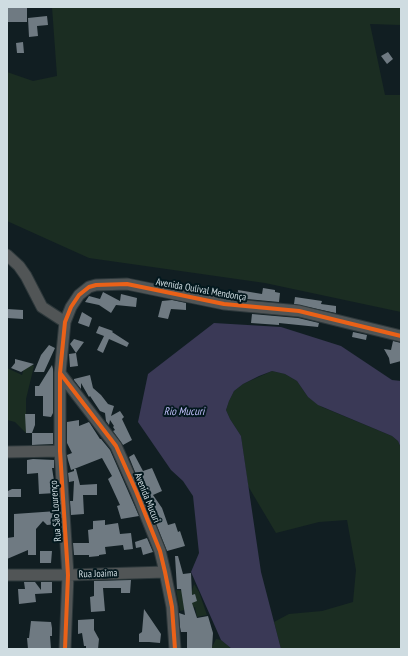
<!DOCTYPE html>
<meta charset="utf-8">
<style>
body{margin:0}
#map{position:relative;width:408px;height:656px;overflow:hidden;background:#111e22;font-family:"PT Sans Narrow",sans-serif}
canvas{display:block}
.frame{position:absolute;inset:0;border:8px solid #cfdce1;pointer-events:none}
</style>
<div id="map">
<canvas width="408" height="656"></canvas>
<div class="frame"></div>
</div>
<script>
const context = document.querySelector('canvas').getContext('2d');
context.lineJoin = 'round';
function fill(path, color) { context.fillStyle = color; context.fill(path, 'evenodd'); }
const poly = rows => new Path2D(rows.map(r => 'M' + r).join(''));
function strokePath(path, color, width, dash) { context.strokeStyle = color; context.lineWidth = width; context.lineCap = dash ? 'butt' : 'round'; context.setLineDash(dash || []); context.stroke(path); }
function label(font, color, halo, rows, align = 'center') {
  context.font = font + ' "PT Sans Narrow",sans-serif'; context.lineWidth = 4; context.setLineDash([]); context.textBaseline = 'middle'; context.strokeStyle = halo; context.fillStyle = color; for (const [text, x, y, turn = 0] of rows) {
    context.save(); context.translate(x, y); context.rotate((+turn || 0) * Math.PI / 180); context.textAlign = isNaN(turn) ? turn : align; if (halo) context.strokeText(text, 0, 0); context.fillText(text, 0, 0); context.restore();
  }
}
fill(poly([
 [52,7,401,7,401,25,370,24,385,95,401,95,401,312,265,283,89,258,7,221,7,72,33,81,57,76],
 [26,362,34,366,26,399,26,433,15,422,7,420,7,368,22,375],
 [272,371,285,374,297,381,308,397,322,407,392,436,398,441,401,448,401,649,281,649,274,622,289,614,322,611,353,602,356,570,347,520,319,522,276,533,248,486,241,436,230,419,226,410,229,401,234,391,243,384],
 [194,584,199,592,207,615,197,617,195,607,180,611,176,590,192,591],
 [216,639,221,640,232,649,211,649]
]), '#1b2d22');
fill(poly([
 [214,323,281,327,341,346,392,380,401,381,401,448,398,441,392,436,318,405,308,397,297,381,285,374,272,371,259,376,243,384,234,391,229,401,226,410,230,419,241,436,261,572,281,649,232,649,221,640,191,572,199,553,193,496,183,481,171,470,138,422,148,374]
]), '#3a3956');
fill(poly([
 [7,7,27,7,27,22,7,22],
 [47,16,48,25,37,26,38,36,29,37,28,18],
 [23,42,24,53,17,53,16,43],
 [388,52,393,59,387,64,381,56],
 [263,288,275,290,275,292,280,293,279,302,236,298,236,292,238,292,238,290,262,294],
 [103,292,120,301,121,294,137,298,136,307,116,305,111,313,99,305,85,302,89,296,100,299],
 [295,297,322,301,321,304,336,306,336,313,294,304],
 [172,300,186,303,186,310,171,309,168,319,158,317,162,301],
 [7,309,23,310,23,319,7,318],
 [82,312,92,318,89,327,78,323],
 [252,314,298,318,319,323,318,327,279,323,279,325,251,323],
 [99,326,113,331,112,332,129,343,127,347,109,339,103,353,97,350,104,336,96,333],
 [353,332,367,335,366,340,352,337],
 [74,339,84,342,76,353,78,366,70,367,69,354,76,353,70,344],
 [393,341,401,343,401,361,390,364,389,358,384,349,391,350],
 [49,345,55,348,44,372,34,372,41,355],
 [15,359,34,364,21,372,11,368,15,363],
 [52,365,53,369,53,413,51,417,43,416,43,396,35,396,35,386,39,386],
 [90,375,93,388,101,395,108,404,114,406,111,416,120,411,124,417,122,419,132,440,123,445,113,431,115,430,113,427,114,426,110,420,109,425,106,421,105,413,100,411,90,396,89,397,81,383,81,389,74,380,74,379],
 [25,414,35,414,35,425,32,433,26,433],
 [79,420,79,426,89,422,100,439,101,439,110,450,139,516,121,519,117,506,120,505,108,479,112,476,102,458,74,469,76,469,80,485,97,484,97,495,83,495,84,514,71,515,70,501,73,501,74,481,69,482,68,473,74,471,74,469,71,470,68,460,67,455,72,453,67,443,67,422],
 [32,433,53,433,53,444,32,445],
 [134,454,143,471,152,468,162,491,153,495,162,508,168,525,175,523,178,532,180,531,185,546,167,551,129,457],
 [33,459,54,460,54,468,52,468,56,493,39,494,38,473,27,474,27,460],
 [12,489,21,489,21,497,8,497,8,491],
 [57,511,58,524,47,525,43,521,36,529,36,555,28,555,28,550,7,559,7,538,14,537,14,514],
 [105,520,105,525,118,523,120,534,131,533,133,549,124,550,123,545,105,547,106,554,99,555,99,556,89,557,89,555,74,555,73,543,89,543,88,530,93,529,93,521],
 [147,538,153,552,143,555,141,547,136,548,135,542],
 [40,551,52,551,51,563,40,563],
 [175,556,178,556,183,574,191,573,192,595,195,594,197,601,192,603,197,618,208,616,213,633,212,648,187,649,187,632,181,632,180,627,179,613,185,615,181,589,177,589],
 [131,580,130,593,121,593,121,588,103,588,105,611,91,612,90,597,94,596,94,581],
 [24,582,35,582,41,590,41,582,52,582,52,593,35,594,36,602,19,604,18,589,25,589],
 [144,609,161,634,160,643,149,642,139,642,139,634,142,632],
 [94,619,94,630,99,639,98,649,86,649,86,646,84,646,82,633,78,634,78,620],
 [31,621,51,622,52,628,52,636,50,636,51,649,28,649,27,638,29,638]
]), '#6f7a82');
const minor = poly([
 [7,255,19,266,26,276,42,307,65,322],
 [60,373,116,446,136,491,160,551,165,572,172,607,175,649],
 [7,452,60,451],
 [7,575,68,575,165,572],
 [65,649,68,575,60,451,60,373,65,322,71,307,79,295,89,287,96,285,127,284,224,304,299,311,401,336]
]);
strokePath(minor, '#2d383b', 13);
strokePath(minor, '#515556', 11);
strokePath(poly([
 [60,373,116,446,136,491,160,551,165,572,172,607,175,649],
 [65,649,68,575,60,451,60,373,65,322,71,307,79,295,89,287,96,285,127,284,224,304,299,311,401,336]
]), '#ea6118', 4);
label('10px', '#cfdce1', '#03181e', [
 ["Avenida Oulival Mendonça",201,290,10],
 ["Avenida Mucuri",147,498,68],
 ["Rua São Lourenço",56,511,-94],
 ["Rua Joaima",98,574,-2]
]);
label('italic 11px', '#c0bef9', '#03181e', [
 ["Rio Mucuri",184,412]
]);
</script>
